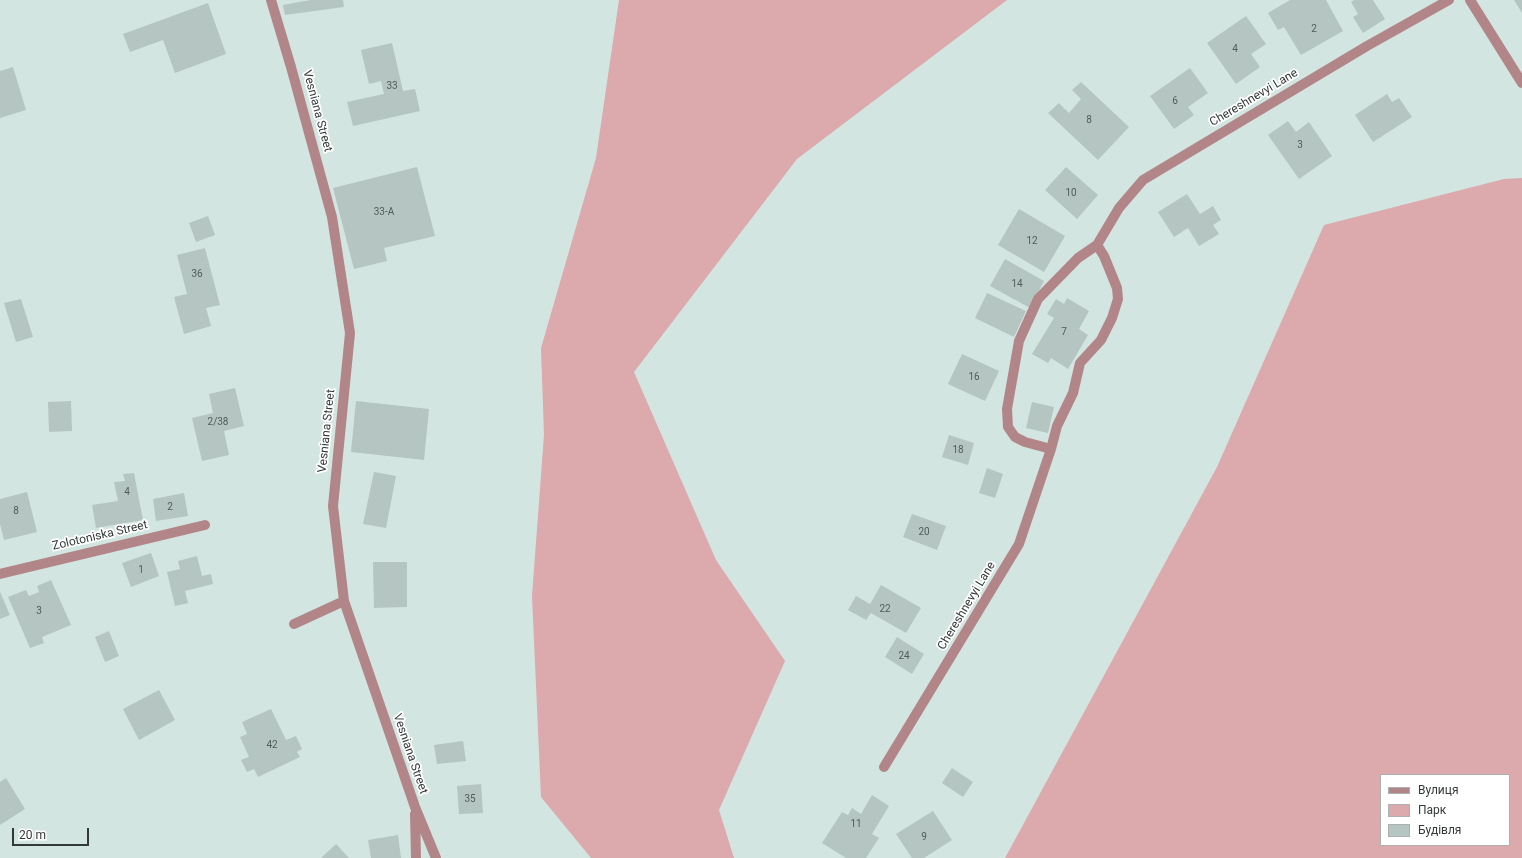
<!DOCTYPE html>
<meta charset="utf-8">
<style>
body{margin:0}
#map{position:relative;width:1522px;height:858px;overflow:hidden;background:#d3e5e1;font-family:Roboto,sans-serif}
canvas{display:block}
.legend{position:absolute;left:1380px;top:774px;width:130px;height:72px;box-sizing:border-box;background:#fff;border:1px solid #adb0af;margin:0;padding:5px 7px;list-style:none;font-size:12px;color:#323937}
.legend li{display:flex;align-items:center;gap:8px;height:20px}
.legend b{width:20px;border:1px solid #adb0af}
.scale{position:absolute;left:12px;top:828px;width:77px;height:18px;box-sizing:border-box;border:2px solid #323937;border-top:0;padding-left:5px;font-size:12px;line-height:14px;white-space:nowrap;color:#323937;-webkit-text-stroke:3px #fff;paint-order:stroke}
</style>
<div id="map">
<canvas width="1522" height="858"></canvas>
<ul class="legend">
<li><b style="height:5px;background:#b28689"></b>Вулиця</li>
<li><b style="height:11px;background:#dca9ad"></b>Парк</li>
<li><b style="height:11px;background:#b4c5c2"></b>Будівля</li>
</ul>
<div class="scale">20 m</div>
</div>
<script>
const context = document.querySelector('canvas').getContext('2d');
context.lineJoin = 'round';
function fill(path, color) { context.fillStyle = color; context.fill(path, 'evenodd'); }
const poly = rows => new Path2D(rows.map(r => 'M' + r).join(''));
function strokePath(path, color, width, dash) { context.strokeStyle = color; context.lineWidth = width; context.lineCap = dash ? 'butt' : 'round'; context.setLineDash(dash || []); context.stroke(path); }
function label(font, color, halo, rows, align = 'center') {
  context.font = font + ' Roboto,sans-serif'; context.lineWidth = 3.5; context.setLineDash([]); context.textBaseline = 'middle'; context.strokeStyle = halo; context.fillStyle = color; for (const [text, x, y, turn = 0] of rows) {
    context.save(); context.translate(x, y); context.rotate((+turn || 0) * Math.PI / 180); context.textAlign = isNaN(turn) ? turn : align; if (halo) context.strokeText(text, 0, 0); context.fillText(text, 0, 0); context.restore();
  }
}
fill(poly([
 [619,0,1007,0,797,159,634,372,716,560,785,661,719,810,734,858,591,858,541,797,532,596,544,435,541,348,596,158],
 [1522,178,1522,858,1005,858,1217,467,1324,225,1504,179],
 [1381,775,1509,775,1509,845,1381,845]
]), '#dca9ad');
fill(poly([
 [310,0,343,0,344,7,285,15,283,5],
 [1290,0,1326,0,1343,31,1301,55,1284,27,1278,30,1268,13],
 [1354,0,1373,0,1385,19,1363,33,1353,17,1358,14,1351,2],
 [1514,0,1522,0,1522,13],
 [208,3,226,54,175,73,163,40,130,52,123,34],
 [1246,16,1266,44,1251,54,1260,67,1236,84,1207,43],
 [392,43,403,91,415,89,420,111,353,126,347,102,384,94,381,81,369,84,361,50],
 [13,67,26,110,0,118,0,71],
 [1190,68,1208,93,1188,107,1194,115,1174,129,1150,96],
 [1081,82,1129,127,1098,160,1048,113,1059,103,1069,113,1081,99,1072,90],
 [1387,94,1392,102,1399,98,1412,117,1373,142,1355,115],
 [1288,121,1296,132,1309,122,1332,156,1299,179,1268,135],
 [417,167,435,236,384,248,387,261,354,269,333,188],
 [1066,167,1098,195,1077,219,1045,190],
 [1187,194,1200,214,1213,206,1221,220,1213,225,1219,234,1199,246,1188,228,1174,237,1158,212],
 [1019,209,1065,236,1044,272,998,245],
 [208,216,215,235,196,242,189,223],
 [205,248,220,305,206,308,211,326,184,334,174,297,187,294,177,255],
 [1005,259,1044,281,1030,308,990,286],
 [987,293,1026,311,1014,337,975,318],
 [1067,298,1089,311,1079,329,1088,335,1068,369,1051,358,1048,363,1032,354,1054,318,1047,314,1056,299,1064,304],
 [21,299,33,337,16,342,4,303],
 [962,354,999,371,985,401,948,384],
 [235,388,244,426,224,431,229,455,202,461,192,418,213,413,209,394],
 [71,401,72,431,49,432,48,402],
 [356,401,429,409,424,460,351,452],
 [1032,402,1054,407,1048,433,1026,428],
 [949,435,974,443,968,465,942,457],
 [987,468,1003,474,995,498,979,493],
 [374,472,396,476,386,528,363,524],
 [134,473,143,520,96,528,92,505,118,501,114,482,125,481,123,474],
 [27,492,37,532,4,540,0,524,0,499],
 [184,493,188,516,156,521,153,499],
 [912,514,946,526,937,550,903,537],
 [151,553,159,576,131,587,122,563],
 [197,556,202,576,211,574,213,584,185,591,188,603,175,606,167,572,180,569,178,561],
 [373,562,407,562,407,607,374,608],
 [51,580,71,625,42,637,44,643,30,648,8,597,26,590,29,596,39,592,37,586],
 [881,585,921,608,906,633,871,613,866,620,848,610,856,596,870,604],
 [0,592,10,615,0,619],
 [109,631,119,656,105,662,95,637],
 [897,637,924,654,912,674,885,657],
 [159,690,175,720,139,740,123,709],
 [271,709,286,740,296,736,302,749,297,752,300,757,258,777,254,769,247,772,241,760,249,757,240,737,247,734,242,722],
 [463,741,466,761,437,764,434,745],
 [952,768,973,782,963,797,942,783],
 [6,778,25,809,0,825,0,782],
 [481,784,483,813,459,814,457,786],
 [872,795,889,806,872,834,879,838,866,858,846,858,822,843,842,812,848,815,852,808,861,814],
 [933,811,952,840,924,858,912,858,896,834],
 [398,835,401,858,371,858,368,840],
 [336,844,349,858,321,858]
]), '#b4c5c2');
strokePath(poly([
 [271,0,291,67,332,217,350,333,333,506,344,601,415,807,436,858],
 [1470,0,1522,83],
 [1051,449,1057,426,1073,393,1080,363,1101,340,1112,318,1118,299,1117,288,1104,256,1097,245],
 [0,574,205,525],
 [294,624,344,601],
 [884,767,1019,544,1051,449,1025,442,1015,437,1008,427,1007,409,1019,341,1038,299,1078,258,1097,245,1119,208,1143,180,1367,46,1449,0],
 [415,814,416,858]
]), '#b28689', 10);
label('10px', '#525c5a', null, [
 ["2",1314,29],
 ["4",1235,49],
 ["33",392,86],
 ["6",1175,101],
 ["8",1089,120],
 ["3",1300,145],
 ["10",1071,193],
 ["33-А",384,212],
 ["12",1032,241],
 ["36",197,274],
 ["14",1017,284],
 ["7",1064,332],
 ["16",974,377],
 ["2/38",218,422],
 ["18",958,450],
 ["4",127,492],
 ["2",170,507],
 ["8",16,511],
 ["20",924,532],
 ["1",141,570],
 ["22",885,609],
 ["3",39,611],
 ["24",904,656],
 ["42",272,745],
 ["35",470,799],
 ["11",856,824],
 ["9",924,837]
]);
label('12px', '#323937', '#fff', [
 ["Chereshnevyi Lane",1254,98,-31],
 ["Vesniana Street",317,111,75],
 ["Vesniana Street",327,431,-84],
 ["Zolotoniska Street",100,536,-13],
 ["Chereshnevyi Lane",967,606,-59],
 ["Vesniana Street",410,754,71]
]);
</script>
